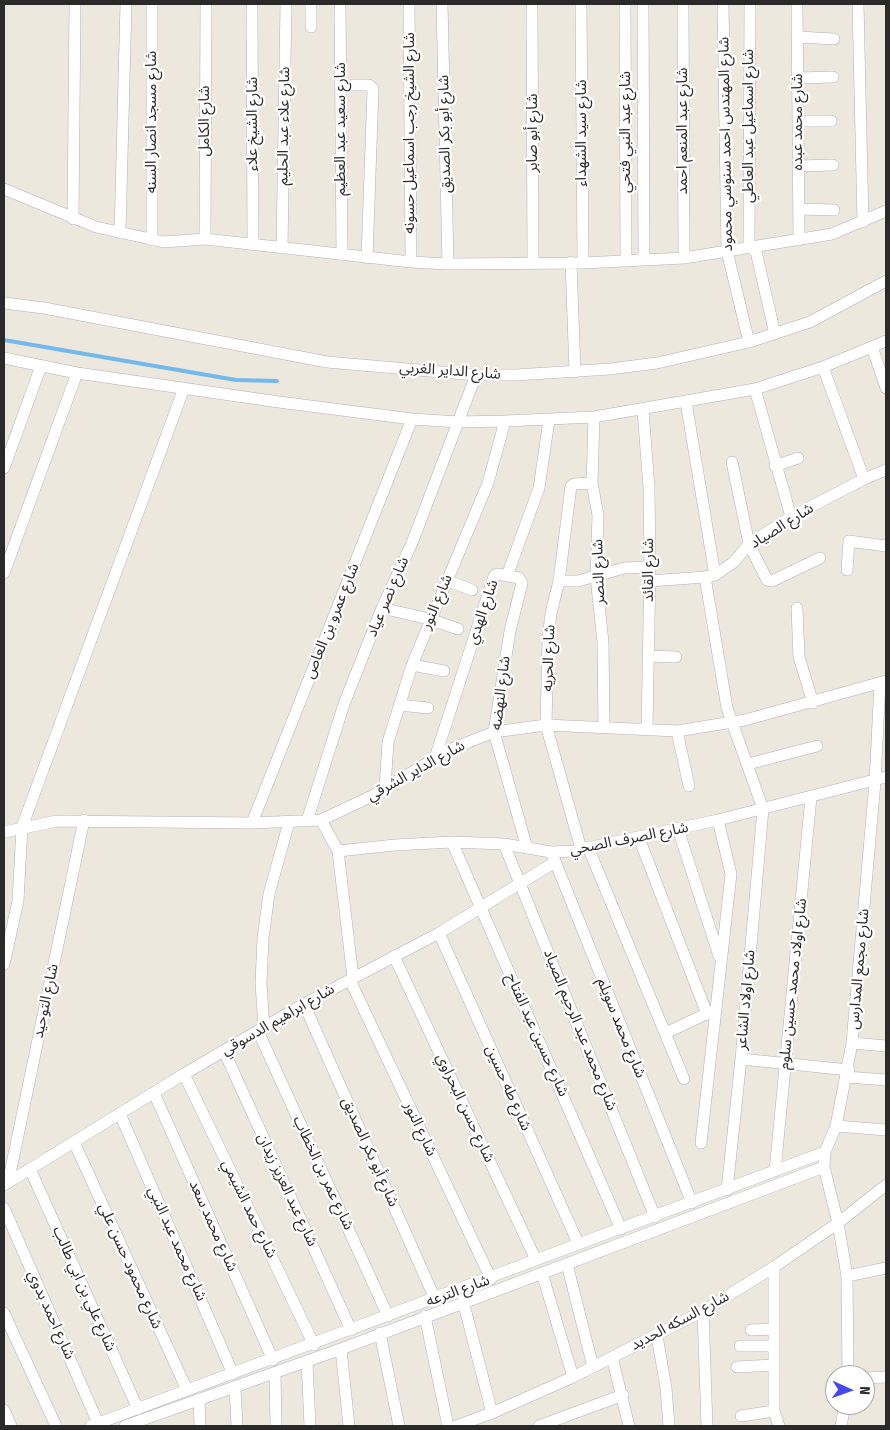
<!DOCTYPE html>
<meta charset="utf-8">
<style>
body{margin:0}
#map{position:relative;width:890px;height:1430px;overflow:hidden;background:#ece8dd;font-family:"Fira Sans Condensed",sans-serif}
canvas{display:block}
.frame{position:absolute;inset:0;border:5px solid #2a2a2a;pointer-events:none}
.north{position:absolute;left:825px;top:1365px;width:50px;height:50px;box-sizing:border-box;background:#fff;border:1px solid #aaa;border-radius:50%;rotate:92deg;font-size:14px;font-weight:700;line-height:20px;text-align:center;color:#2a2a2a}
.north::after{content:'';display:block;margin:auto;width:18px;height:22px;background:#4248f4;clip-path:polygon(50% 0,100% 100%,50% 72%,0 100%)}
</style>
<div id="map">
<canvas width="890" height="1430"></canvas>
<div class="frame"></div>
<div class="north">N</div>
</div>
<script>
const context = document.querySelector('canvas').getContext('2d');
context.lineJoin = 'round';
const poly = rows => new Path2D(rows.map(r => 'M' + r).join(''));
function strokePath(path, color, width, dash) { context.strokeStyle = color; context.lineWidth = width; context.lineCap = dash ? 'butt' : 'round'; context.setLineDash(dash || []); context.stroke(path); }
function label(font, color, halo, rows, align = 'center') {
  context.font = font + ' "Fira Sans Condensed","Noto Sans Arabic",sans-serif'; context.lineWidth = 4.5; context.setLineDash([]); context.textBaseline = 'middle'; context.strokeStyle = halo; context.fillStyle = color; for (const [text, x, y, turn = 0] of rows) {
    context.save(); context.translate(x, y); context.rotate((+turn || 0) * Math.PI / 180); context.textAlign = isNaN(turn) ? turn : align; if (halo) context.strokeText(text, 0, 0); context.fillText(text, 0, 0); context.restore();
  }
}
strokePath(poly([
 [4,340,236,380,277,381]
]), '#73b9eb', 4);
const street = poly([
 [152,4,152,240],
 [252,4,253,245],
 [311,4,311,27],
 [340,4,342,255],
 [409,4,411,262],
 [442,4,448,264],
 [532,4,533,262],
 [581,4,583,263],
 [625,4,626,261],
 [643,4,644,260],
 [683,4,684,258],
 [723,4,727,251,749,342],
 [797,4,799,240],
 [858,4,863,222],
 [798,37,834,39],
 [798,78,833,77],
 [341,85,369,85,373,89,367,258],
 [798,121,831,121],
 [798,166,833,165],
 [4,189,96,227,164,242,205,239,411,262,448,264,583,263,684,258,832,234,886,211],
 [799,209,834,210],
 [73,219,75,4],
 [120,233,126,4],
 [205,239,206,4],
 [755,247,775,334],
 [282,248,286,4],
 [749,248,750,4],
 [571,262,575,372],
 [4,303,44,308,327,362,476,375,516,375,610,369,657,363,749,342,810,322,886,281],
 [872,347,886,388],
 [4,358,77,373,279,402,412,419,458,422,505,421,594,417,755,389,823,367,886,341],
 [823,367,864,479],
 [755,389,791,517],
 [686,402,715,575],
 [643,410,649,488,650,567,647,730],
 [594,417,592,483,598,515,596,577,603,642,604,727],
 [732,462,749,544,767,580,772,581,820,558],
 [775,466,798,458],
 [4,468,41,366],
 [847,570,849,541,886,546],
 [4,573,77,373],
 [507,576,539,488,549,420],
 [705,577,727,708,763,809,741,1059,727,1190],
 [446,580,472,590],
 [559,581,578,581,624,568,650,567],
 [650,581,705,577,715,575,734,562,749,544,791,517,864,479,886,470],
 [382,608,429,619,458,629],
 [797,608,799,657,813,703],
 [649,656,676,657],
 [412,665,444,671],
 [399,705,428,708],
 [677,731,689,786],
 [435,758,494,576,497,574,519,578,522,583,510,631,494,732,527,848],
 [748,764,817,746],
 [385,787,388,742,412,665,488,483,505,421],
 [321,820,338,851,353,978],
 [307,821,344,704,382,608,412,543,476,375],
 [252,823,412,419],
 [678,829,719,956],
 [4,832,57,821,252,823,321,820,372,796,451,749,494,732,546,725,677,731,745,720,886,681],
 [639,838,707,1014],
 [452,842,621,1229],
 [504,844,655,1217],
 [588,847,684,1079],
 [581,849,546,725,548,639,551,613,559,581,571,486,574,484,592,483],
 [338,851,395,845,452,842,504,844,551,852,573,851,718,820,886,777],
 [553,856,692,1203],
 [439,933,578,1243],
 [394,956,536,1260],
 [4,964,18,901,22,827,184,388],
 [350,980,491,1279],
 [304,1004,435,1299],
 [264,1028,261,983,263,938,269,894,289,822],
 [258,1031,388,1316],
 [666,1033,712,1011],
 [852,1043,886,1046],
 [224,1051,351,1330],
 [741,1059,849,1070],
 [184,1074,314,1345],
 [847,1077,886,1080],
 [154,1093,273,1360],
 [120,1114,233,1374],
 [836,1126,886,1130],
 [74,1142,187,1390],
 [701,1143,731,874,718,820],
 [30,1169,138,1409],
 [775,1171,811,797],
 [8,1183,84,820],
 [4,1185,184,1074,304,1004,439,933,555,862],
 [4,1208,98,1423],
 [567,1264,593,1367],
 [774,1267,774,1411,779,1426],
 [542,1273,573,1377],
 [847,1276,886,1268],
 [463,1301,492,1413],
 [703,1311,707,1426],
 [4,1313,56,1426],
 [425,1316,448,1426],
 [751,1330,774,1329],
 [380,1333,399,1426],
 [657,1336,666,1388,669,1426],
 [740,1346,774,1346],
 [341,1349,349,1426],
 [612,1357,629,1426],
 [307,1361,310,1426],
 [737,1367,774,1365],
 [275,1373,276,1426],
 [848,1375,847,1276,838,1223,824,1167,825,1152,836,1126,852,1043,875,782,880,683],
 [865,1378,886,1377],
 [235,1387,237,1426],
 [199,1400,200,1426],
 [4,1410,11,1426],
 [741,1416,774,1411],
 [91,1426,825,1152],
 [125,1426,341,1349,824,1167],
 [456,1426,492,1413,573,1377,703,1311,774,1267,838,1223,886,1185],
 [539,1426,623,1395],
 [841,1426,845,1405]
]);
strokePath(street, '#b0b1be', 12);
strokePath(street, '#fff', 11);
label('15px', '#2a2a2a', '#fff', [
 ["شارع الكامل",205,121,-90],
 ["شارع مسجد انصار السنه",152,122,-90],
 ["شارع محمد عبده",798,122,-90],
 ["شارع الشيخ علاء",253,124,-90],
 ["شارع علاء عبد الحليم",284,126,-89],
 ["شارع اسماعيل عبد العاطي",749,126,-90],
 ["شارع سعيد عبد العظيم",341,129,-90],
 ["شارع عبد المنعم احمد",683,131,-90],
 ["شارع عبد النبي فتحي",626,132,-90],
 ["شارع الشيخ رجب اسماعيل حسونه",410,133,-90],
 ["شارع أبو صابر",533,133,-90],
 ["شارع سيد الشهداء",582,133,-90],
 ["شارع أبو بكر الصديق",445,134,-91],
 ["شارع المهندس احمد سنوسي محمود",726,144,-91],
 ["شارع الداير الغربي",450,371,4],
 ["شارع الصياد",782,526,-32],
 ["شارع القائد",649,570,-90],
 ["شارع النصر",599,572,-92],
 ["شارع نصر عياد",388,597,-67],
 ["شارع النور",437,602,-67],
 ["شارع الهدي",483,612,-71],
 ["شارع عمرو بن العاص",332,621,-68],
 ["شارع الحريه",549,658,-88],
 ["شارع النهضه",501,693,-83],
 ["شارع الداير الشرقي",416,771,-29],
 ["شارع الصرف الصحي",629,839,-11],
 ["شارع مجمع المدارس",859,969,-85],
 ["شارع اولاد محمد حسين سلوم",793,984,-84],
 ["شارع اولاد الشاعر",746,1000,-85],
 ["شارع التوحيد",46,1001,-78],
 ["شارع ابراهيم الدسوقي",278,1020,-30],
 ["شارع محمد سويلم",621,1028,68],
 ["شارع محمد عبد الرحيم الصياد",580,1030,68],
 ["شارع حسين عبد الفتاح",537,1035,66],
 ["شارع طه حسين",508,1088,66],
 ["شارع حسن البحراوي",465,1108,65],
 ["شارع النور",420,1129,65],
 ["شارع أبو بكر الصديق",370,1152,66],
 ["شارع عمر بن الخطاب",323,1173,65],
 ["شارع عبد العزيز زيدان",287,1190,65],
 ["شارع حمد الشيمي",249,1209,64],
 ["شارع محمد سعد",213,1226,66],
 ["شارع محمد عبد النبي",177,1244,66],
 ["شارع محمود حسن علي",130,1266,66],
 ["شارع علي بن ابي طالب",84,1289,66],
 ["شارع الترعه",458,1291,-20],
 ["شارع احمد بدوي",51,1315,66],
 ["شارع السكه الحديد",680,1321,-28]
]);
</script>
